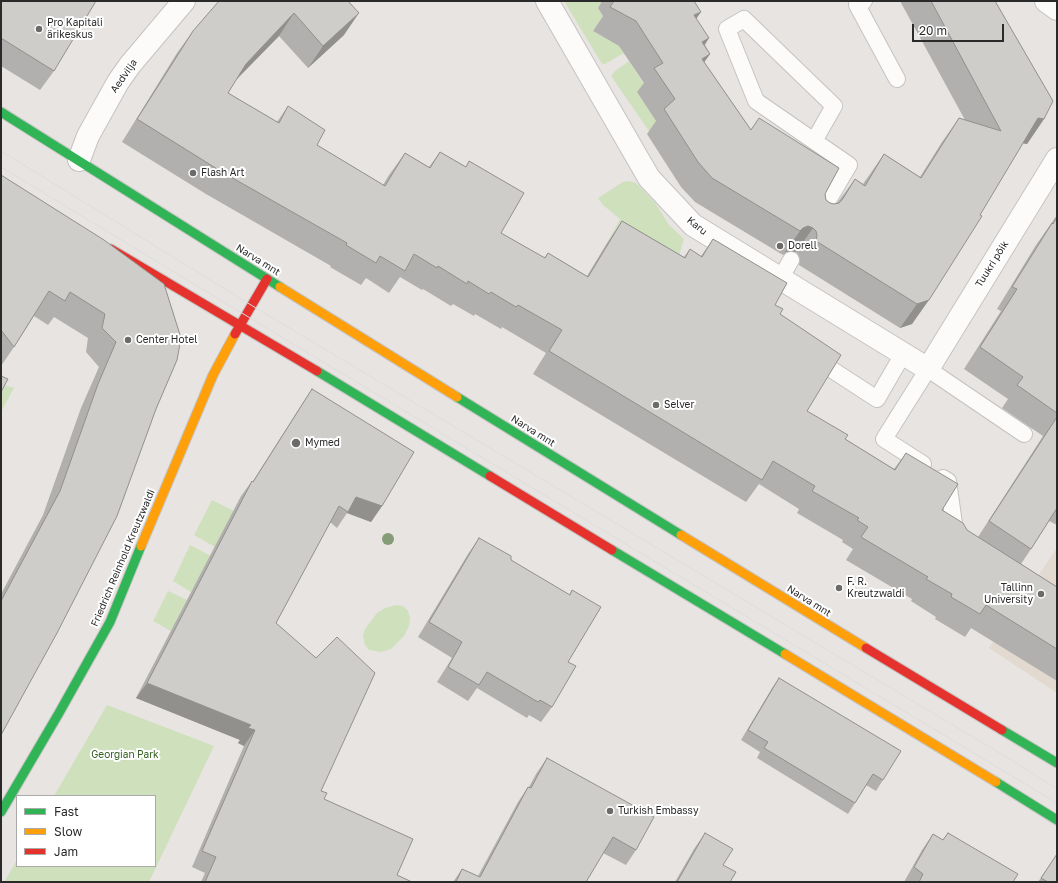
<!DOCTYPE html>
<meta charset="utf-8">
<style>
body{margin:0}
#map{position:relative;width:1058px;height:883px;overflow:hidden;background:#e8e4e1;font-family:"Golos Text",sans-serif}
canvas{display:block}
.frame{position:absolute;inset:0;border:2px solid #2a2a2a;pointer-events:none}
.legend{position:absolute;left:16px;top:795px;width:140px;height:72px;box-sizing:border-box;background:#fff;border:1px solid #aaa;margin:0;padding:5px 7px;list-style:none;font-size:12px;color:#2a2a2a}
.legend li{display:flex;align-items:center;gap:8px;height:20px}
.legend b{width:20px;border:1px solid #aaa}
.scale{position:absolute;left:912px;top:24px;width:92px;height:18px;box-sizing:border-box;border:2px solid #2a2a2a;border-top:0;padding-left:5px;font-size:12px;line-height:14px;white-space:nowrap;color:#2a2a2a;-webkit-text-stroke:3px #fff;paint-order:stroke}
</style>
<div id="map">
<canvas width="1058" height="883"></canvas>
<div class="frame"></div>
<ul class="legend">
<li><b style="height:5px;background:#30b455"></b>Fast</li>
<li><b style="height:5px;background:#ff9f0a"></b>Slow</li>
<li><b style="height:5px;background:#e5322d"></b>Jam</li>
</ul>
<div class="scale">20 m</div>
</div>
<script>
const context = document.querySelector('canvas').getContext('2d');
context.lineJoin = 'round';
function fill(path, color) { context.fillStyle = color; context.fill(path, 'evenodd'); }
const poly = rows => new Path2D(rows.map(r => 'M' + r).join(''));
function strokePath(path, color, width, dash) { context.strokeStyle = color; context.lineWidth = width; context.lineCap = dash ? 'butt' : 'round'; context.setLineDash(dash || []); context.stroke(path); }
function label(font, color, halo, rows, align = 'center') {
  context.font = font + ' "Golos Text",sans-serif'; context.lineWidth = 4; context.setLineDash([]); context.textBaseline = 'middle'; context.strokeStyle = halo; context.fillStyle = color; for (const [text, x, y, turn = 0] of rows) {
    context.save(); context.translate(x, y); context.rotate((+turn || 0) * Math.PI / 180); context.textAlign = isNaN(turn) ? turn : align; if (halo) context.strokeText(text, 0, 0); context.fillText(text, 0, 0); context.restore();
  }
}
fill(poly([
 [1057,548,1057,693,989,648]
]), '#e2dad0');
fill(poly([
 [564,1,602,1,598,8,603,16,593,31,619,46,624,53,605,64,602,64],
 [629,61,646,87,638,92,658,124,649,131,611,76,615,71],
 [629,181,636,183,642,189,656,204,669,225,684,239,674,272,669,280,607,243,620,219,603,205,598,198,623,182],
 [4,385,14,388,1,412,1,391],
 [212,500,234,511,215,547,194,535],
 [190,545,211,556,191,592,173,581],
 [168,591,187,600,171,631,153,621],
 [396,605,403,606,408,611,410,618,409,626,404,636,391,649,381,652,369,650,365,645,363,636,365,629,377,613,385,608],
 [107,705,214,746,149,882,4,882,17,860,17,866,155,866,155,796,54,796]
]), '#cfe0bd');
const lane = poly([
 [864,1,857,5,897,79],
 [814,141,834,106,744,19,727,29,756,101,814,141,849,165,817,219],
 [780,279,791,260],
 [814,358,877,399,903,354],
 [923,464,884,439,928,369,1024,434],
 [943,478,948,481,956,538]
]);
const street = poly([
 [547,1,649,178,693,225,928,369,1057,159],
 [1046,1,1057,9],
 [79,160,88,136,118,82,130,65,184,1]
]);
const fast = poly([
 [1,112,280,287],
 [317,371,490,476],
 [457,397,681,535],
 [612,550,785,654],
 [1002,730,1057,763],
 [996,782,1057,820],
 [1,812,59,713,110,622,141,546]
]);
const slow = poly([
 [280,287,457,397],
 [681,535,866,648],
 [141,546,213,375,235,334],
 [785,654,996,782]
]);
const jam = poly([
 [111,249,317,371],
 [235,334,267,279],
 [490,476,612,550],
 [866,648,1002,730]
]);
strokePath(lane, '#c4c3c3', 18);
strokePath(street, '#c4c3c3', 24);
strokePath(fast, '#c4c3c3', 11);
strokePath(slow, '#c4c3c3', 11);
strokePath(jam, '#c4c3c3', 11);
strokePath(lane, '#fcfbfa', 16);
strokePath(street, '#fcfbfa', 22);
strokePath(fast, '#30b455', 9);
strokePath(slow, '#ff9f0a', 9);
strokePath(jam, '#e5322d', 9);
strokePath(poly([
 [1,151,251,305,1013,761,1057,789],
 [1,167,298,347,1057,803]
]), '#deddde', 1);
context.fillStyle = '#869c77';
for (const [x, y] of [
 [388,539]
]) { context.beginPath(); context.arc(x, y, 6, 0, 2 * Math.PI); context.fill(); }
fill(poly([
 [1,1,54,71,40,90,1,66],
 [348,1,344,35,308,68,279,36,235,81,228,93,277,122,288,106,317,145,383,185,389,175,405,153,429,167,440,152,466,167,469,161,501,233,544,258,548,253,587,276,607,243,622,221,684,257,690,249,701,256,713,239,775,305,780,314,807,411,845,439,894,469,906,453,942,510,967,530,978,537,1043,436,1002,408,1008,399,964,369,1001,311,997,309,1036,245,1057,215,1057,525,1049,521,1031,549,1021,564,1057,587,1057,681,971,628,965,637,935,619,936,617,911,601,912,599,846,560,853,549,842,542,843,540,797,513,799,509,759,484,746,502,533,374,546,353,502,327,501,329,475,314,474,316,453,304,451,306,423,289,422,290,400,277,389,293,366,278,361,285,330,267,331,266,206,194,122,142,177,53,193,31],
 [602,1,694,1,696,19,709,38,705,45,710,54,704,62,751,130,825,194,826,200,830,203,834,204,837,203,855,179,863,184,884,154,920,177,942,142,959,118,965,120,900,1,995,1,1044,119,1027,144,1023,143,912,324,900,328,799,265,800,260,799,256,796,252,791,251,786,252,783,255,695,202,681,187,647,134,656,121,637,92,644,83,619,46,593,31,603,16,598,8],
 [1,175,164,284,1,735,1,594,43,515,81,408,99,367,86,352,88,338,54,317,48,325,34,316,14,347,1,366],
 [312,389,382,506,371,522,347,513,337,528,330,522,276,623,321,791,324,799,397,875,412,882,201,882,205,873,192,867,244,746,238,743,240,740,136,698,241,496,252,481,253,481,302,404],
 [479,538,511,560,569,595,572,590,568,662,552,707,541,722,529,715,527,718,477,688,468,701,437,682,452,658,418,637,468,554],
 [779,678,883,780,876,791,866,785,855,803,848,814,757,758,760,752,741,740,772,688],
 [547,758,636,850,626,865,603,853,586,882,453,882,462,869,478,876,518,802,528,787,529,787,536,774],
 [705,833,723,865,730,882,675,882,694,849],
 [948,833,1013,882,904,882,922,850,933,834,943,840],
 [1057,854,1057,882,1038,882]
]), '#b2b0ae');
fill(poly([
 [701,12,684,36,694,15],
 [294,13,279,36,230,86,246,64],
 [359,13,344,35,308,68,323,46],
 [709,38,692,63,702,42],
 [710,54,693,78,702,59],
 [1038,118,1044,119,1027,144,1021,143],
 [808,226,813,228,796,252,791,251,786,252,783,255,800,231,803,228],
 [929,300,912,324,900,328,917,304],
 [356,497,382,506,371,522,347,513],
 [147,683,251,725,255,730,244,746,238,743,240,740,136,698]
]), '#91908d');
const building = poly([
 [1,1,96,1,54,71,1,38,1,1],
 [219,1,348,1,359,13,323,46,294,13,246,64,228,93,279,123,288,106,325,130,317,145,385,186,405,153,430,168,440,152,466,167,469,161,524,193,501,233,545,258,548,253,588,277,622,221,685,258,690,249,702,257,713,239,787,283,775,305,783,309,780,314,841,355,807,411,848,435,845,439,895,470,906,453,958,484,942,510,963,523,967,530,1057,587,1057,649,986,605,980,614,951,597,952,594,926,579,928,577,861,537,868,527,857,520,859,518,812,491,815,486,773,461,762,480,549,351,562,330,518,305,516,307,491,292,489,294,468,281,467,284,438,266,437,268,414,254,405,271,380,256,376,263,346,245,347,243,222,172,137,119,193,31,219,1],
 [614,1,694,1,701,12,694,15,709,38,702,42,710,54,702,59,751,130,759,118,839,168,825,194,826,200,830,203,834,204,839,203,842,200,855,179,865,186,884,154,921,178,959,118,1001,131,931,1,995,1,1053,101,1044,119,1038,118,980,215,982,216,929,300,917,304,816,241,817,235,816,231,813,228,808,226,803,228,800,231,712,178,698,162,664,109,675,99,654,68,663,63,636,21,610,7,614,1],
 [1,175,104,240,164,284,181,338,177,360,156,409,117,516,57,633,1,735,1,601,60,491,98,384,116,342,102,328,105,314,70,292,65,301,49,291,14,347,1,330,1,175],
 [1057,217,1057,413,1017,385,1023,377,980,347,1017,289,1012,287,1052,223,1053,224,1057,217],
 [1,376,8,379,1,392,1,376],
 [312,389,414,452,382,506,356,497,348,512,339,506,276,623,316,658,337,637,375,673,321,791,327,793,324,799,413,839,397,875,412,882,205,882,216,857,202,851,255,730,248,728,251,725,147,683,252,481,253,482,312,389],
 [1057,417,1057,508,1031,549,989,521,1057,417],
 [479,538,511,556,511,560,570,595,572,590,601,607,568,662,576,666,552,707,540,700,538,702,487,672,479,685,448,667,462,642,429,622,479,538],
 [779,678,901,751,883,780,873,774,855,803,764,748,768,742,748,730,779,678],
 [547,758,654,817,636,850,613,837,586,882,456,882,462,869,480,877,528,787,531,788,547,758],
 [705,833,733,849,723,865,736,872,730,882,677,882,705,833],
 [948,833,1018,874,1013,882,919,882,923,874,914,867,933,834,943,840,948,833],
 [1057,854,1057,882,1048,882,1041,878,1057,854]
]);
fill(building, '#cfcdca');
strokePath(building, '#91908d', 1);
for (const [x, y, r, color] of [
 [39,29,4,"#6c6b6a"],
 [193,173,4,"#6c6b6a"],
 [780,246,4,"#6c6b6a"],
 [128,340,4,"#6c6b6a"],
 [656,405,4,"#6c6b6a"],
 [296,443,5,"#6c6b6a"],
 [839,588,4,"#6c6b6a"],
 [1041,594,4,"#6c6b6a"],
 [610,811,4,"#6c6b6a"]
]) { const dot = new Path2D(); dot.arc(x, y, r, 0, 2 * Math.PI); context.fillStyle = color; context.fill(dot); strokePath(dot, '#fff', 1.5); }
label('10px', '#2a2a2a', '#fff', [
 ["Pro Kapitali",47,23],
 ["ärikeskus",47,35],
 ["Flash Art",201,173],
 ["Dorell",788,246],
 ["Center Hotel",136,340],
 ["Selver",664,405],
 ["Mymed",305,443],
 ["F. R.",847,582],
 ["Kreutzwaldi",847,594],
 ["Tallinn",1033,588,"right"],
 ["University",1033,600,"right"],
 ["Turkish Embassy",618,811]
], 'left');
label('10px', '#2a2a2a', '#fff', [
 ["Aedvilja",124,76,-55],
 ["Karu",697,226,38],
 ["Narva mnt",258,260,32],
 ["Tuukri põik",992,264,-58],
 ["Narva mnt",533,431,32],
 ["Friedrich Reinhold Kreutzwaldi",123,558,-67],
 ["Narva mnt",809,601,32]
]);
label('10px', '#356121', '#fff', [
 ["Georgian Park",125,755]
]);
</script>
